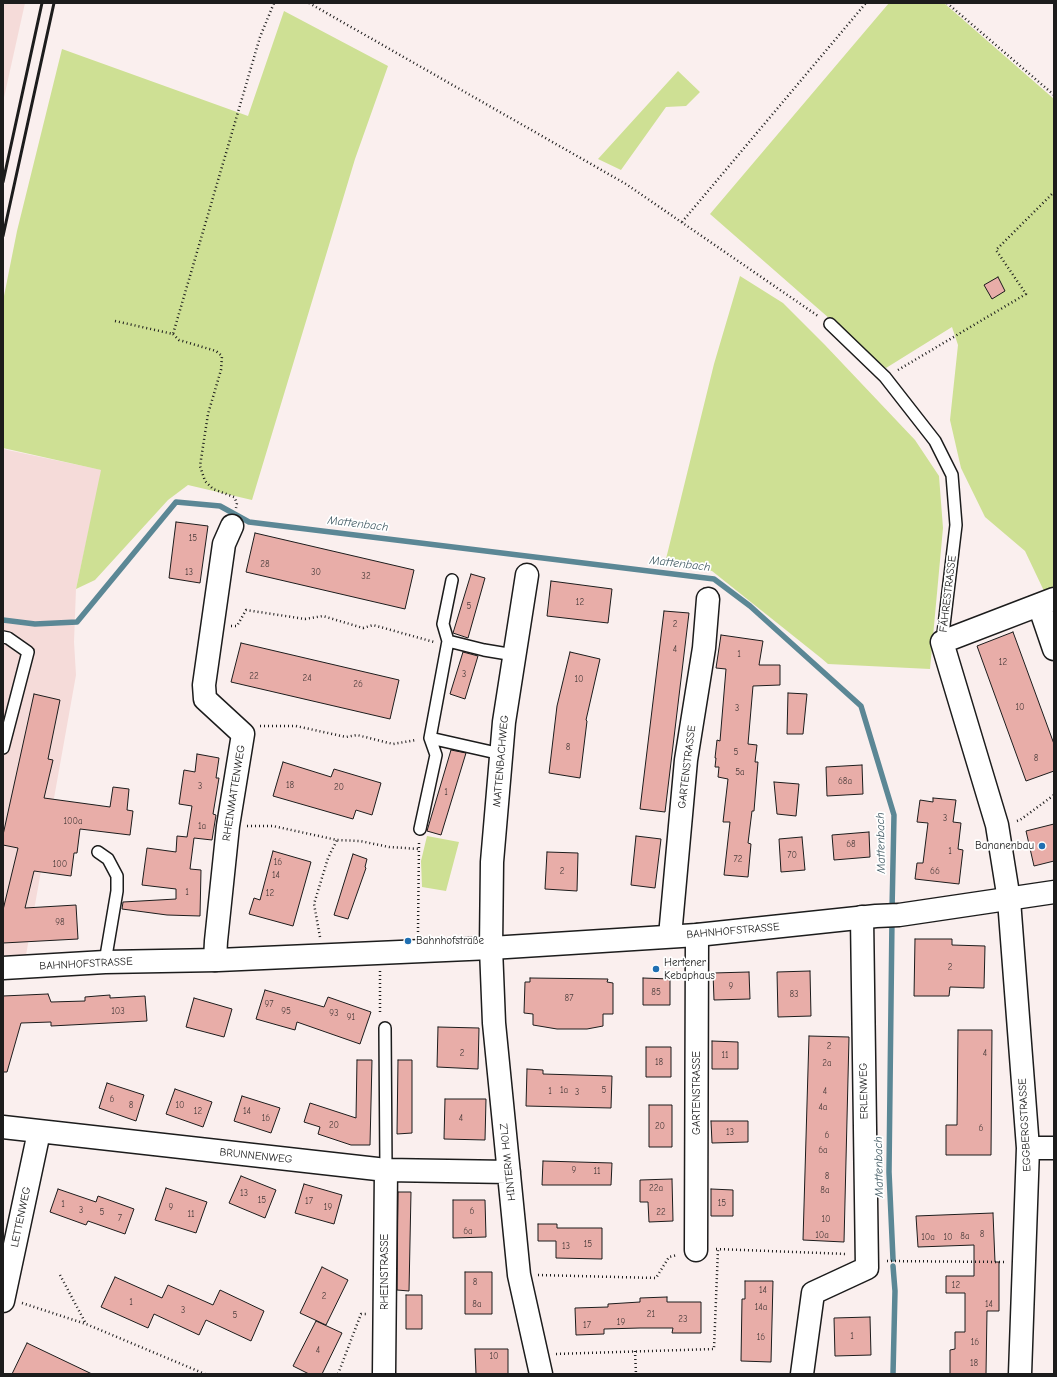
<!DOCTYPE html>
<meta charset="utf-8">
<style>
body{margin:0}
#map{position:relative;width:1057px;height:1377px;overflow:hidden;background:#faefee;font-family:"Comic Neue",sans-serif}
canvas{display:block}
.frame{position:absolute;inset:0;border:4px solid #1c1c1c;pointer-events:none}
</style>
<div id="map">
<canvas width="1057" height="1377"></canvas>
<div class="frame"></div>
</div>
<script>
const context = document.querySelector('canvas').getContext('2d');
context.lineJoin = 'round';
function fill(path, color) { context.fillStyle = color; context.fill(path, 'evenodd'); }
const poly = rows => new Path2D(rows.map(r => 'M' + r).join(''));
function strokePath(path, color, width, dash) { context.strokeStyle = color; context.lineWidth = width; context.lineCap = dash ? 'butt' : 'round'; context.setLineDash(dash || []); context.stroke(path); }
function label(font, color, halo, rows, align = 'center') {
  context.font = font + ' "Comic Neue",sans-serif'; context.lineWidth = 3.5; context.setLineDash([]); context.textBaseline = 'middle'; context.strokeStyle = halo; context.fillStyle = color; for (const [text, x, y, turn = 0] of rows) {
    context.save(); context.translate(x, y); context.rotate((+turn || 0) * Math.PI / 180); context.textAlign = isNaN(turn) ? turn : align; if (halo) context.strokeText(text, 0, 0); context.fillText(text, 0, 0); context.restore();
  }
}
fill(poly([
 [3,3,25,3,3,102],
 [3,449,102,470,76,589,74,642,76,675,26,955,3,956]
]), '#f5dbd9');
fill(poly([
 [889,3,944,3,1054,99,1054,588,1044,591,1025,551,985,517,961,468,950,420,958,345,952,327,886,368,710,214],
 [284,11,388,66,355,159,252,500,188,485,168,500,95,580,76,589,101,470,3,448,3,301,17,231,62,49,248,116],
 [678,71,700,92,686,106,666,107,621,170,598,159],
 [740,276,783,303,825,345,915,440,939,476,943,528,930,669,828,664,821,658,712,571,665,563,714,364],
 [427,836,459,842,446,891,422,887,421,861]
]), '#cee094');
strokePath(poly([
 [3,620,35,624,77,622,176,502,220,506,249,522,714,579,750,606,861,706,894,815,892,910],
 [892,919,889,1172,893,1259],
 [893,1374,895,1291,893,1266]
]), '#5b8795', 5.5);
const building = poly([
 [998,277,1005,291,992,299,984,285,998,277],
 [176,522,208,526,200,583,169,578,176,522],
 [255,533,414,570,405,609,246,572,255,533],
 [471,574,485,578,468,638,453,633,471,574],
 [551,581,612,589,608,623,547,616,551,581],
 [664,611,689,613,665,812,640,809,664,611],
 [1013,632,1054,744,1054,771,1026,781,977,646,1013,632],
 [721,635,763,641,759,665,780,665,780,685,753,686,748,744,757,745,755,762,758,762,754,811,752,811,748,843,751,844,748,877,724,875,730,822,723,822,728,779,718,777,719,767,715,767,716,758,715,758,717,740,720,741,726,669,716,668,721,635],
 [241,643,399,680,390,719,231,682,241,643],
 [463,652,478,656,465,699,450,694,463,652],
 [570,652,600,659,586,720,587,721,580,778,549,773,557,706,570,652],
 [788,693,807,694,803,734,787,734,788,693],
 [34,694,60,700,48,759,53,760,44,798,110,807,113,787,129,789,127,810,133,811,130,835,80,829,77,853,74,853,71,876,34,871,25,908,76,905,78,939,3,943,3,910,18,848,3,845,3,835,34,694],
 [451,750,466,753,441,835,427,831,451,750],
 [197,754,219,758,216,778,219,778,213,814,216,815,212,840,194,838,190,869,201,870,200,916,167,915,122,909,123,902,176,899,176,889,142,885,147,848,176,852,177,836,187,837,192,806,179,804,184,770,195,772,197,754],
 [283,762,331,777,334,769,381,783,372,815,356,810,353,819,273,796,283,762],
 [862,765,863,794,827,796,826,767,862,765],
 [774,782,799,784,796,816,777,814,774,782],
 [933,798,956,800,953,822,961,823,958,849,963,850,959,884,915,879,917,863,923,863,928,823,917,822,920,800,933,802,933,798],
 [1054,824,1054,861,1034,866,1026,831,1054,824],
 [869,832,870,857,834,860,832,835,869,832],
 [636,836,661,839,655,888,631,885,636,836],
 [802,837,805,870,781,872,779,839,802,837],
 [273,851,311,862,293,926,249,914,254,898,260,900,273,851],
 [547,852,578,853,577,891,545,889,547,852],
 [353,854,367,859,365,867,366,868,348,919,334,915,353,854],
 [915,939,952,939,952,945,985,946,984,988,950,987,949,996,914,996,915,939],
 [810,971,811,1016,778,1017,777,972,810,971],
 [749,972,750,999,714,1000,713,973,749,972],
 [530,978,608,979,607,982,613,983,613,1014,603,1014,603,1026,587,1029,557,1029,533,1025,533,1014,524,1013,525,982,530,982,530,978],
 [643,978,670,979,670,1005,643,1005,643,978],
 [265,990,324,1007,328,997,371,1012,360,1044,297,1022,295,1030,256,1019,265,990],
 [48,994,51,1002,85,1001,85,997,97,996,110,995,110,998,145,996,147,1021,51,1026,51,1022,21,1023,7,1072,3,1072,3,996,48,994],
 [194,998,232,1009,224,1037,186,1027,194,998],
 [438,1027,479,1028,478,1069,437,1067,438,1027],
 [958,1030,992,1030,991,1155,946,1155,946,1125,957,1125,958,1030],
 [809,1036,849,1037,844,1242,803,1240,809,1036],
 [712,1041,738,1042,738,1069,712,1069,712,1041],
 [646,1047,671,1047,671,1077,646,1077,646,1047],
 [357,1060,372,1060,370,1145,351,1145,318,1134,320,1127,304,1122,310,1103,356,1118,357,1060],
 [398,1060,412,1060,412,1133,397,1134,398,1060],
 [527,1069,543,1070,543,1074,612,1076,611,1108,526,1106,527,1069],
 [107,1083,144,1095,136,1121,99,1108,107,1083],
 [175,1089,212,1102,203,1127,166,1114,175,1089],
 [242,1096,280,1108,271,1133,234,1121,242,1096],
 [445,1099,486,1099,485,1140,444,1139,445,1099],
 [649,1105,672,1105,672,1147,649,1147,649,1105],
 [711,1121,748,1121,748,1142,712,1143,711,1121],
 [543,1161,612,1163,611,1185,542,1185,543,1161],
 [241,1176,276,1190,265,1218,229,1203,241,1176],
 [672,1179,673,1221,649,1222,648,1202,640,1202,640,1180,672,1179],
 [304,1184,342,1195,334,1224,295,1213,304,1184],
 [166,1188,207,1202,196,1233,155,1220,166,1188],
 [58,1189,96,1202,98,1196,134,1209,125,1234,88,1221,86,1225,50,1212,58,1189],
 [711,1189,733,1190,733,1216,711,1216,711,1189],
 [398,1192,411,1192,409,1291,397,1290,398,1192],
 [453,1200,485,1200,486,1237,453,1238,453,1200],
 [993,1213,995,1262,999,1262,999,1311,987,1311,986,1374,950,1374,950,1350,955,1349,955,1332,965,1332,965,1293,946,1293,946,1276,974,1276,974,1245,918,1247,916,1216,993,1213],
 [538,1224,557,1224,557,1228,602,1228,602,1259,556,1258,556,1241,538,1241,538,1224],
 [322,1267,348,1280,326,1325,300,1313,322,1267],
 [465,1272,492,1272,492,1314,465,1314,465,1272],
 [115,1277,162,1298,168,1285,213,1305,220,1290,264,1311,251,1341,206,1320,199,1335,154,1314,148,1328,101,1307,115,1277],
 [745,1281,773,1281,771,1362,741,1361,742,1299,745,1299,745,1281],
 [406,1295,422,1295,422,1329,406,1329,406,1295],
 [667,1297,667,1302,701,1302,701,1333,672,1333,673,1328,640,1328,604,1329,604,1334,576,1335,575,1308,608,1307,608,1304,640,1302,640,1298,667,1297],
 [870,1317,871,1355,835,1356,834,1318,870,1317],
 [316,1321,342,1333,322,1374,309,1374,293,1366,316,1321],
 [27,1343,92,1374,12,1374,27,1343],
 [475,1349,508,1349,508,1374,476,1374,475,1349]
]);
fill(building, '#e8ada8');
strokePath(building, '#1c1c1c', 1);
const service = poly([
 [830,324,885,377,935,441,952,475,956,525,942,642],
 [3,637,8,638,28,652,3,748],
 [448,641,443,624,452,580],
 [501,754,430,738,448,641,484,650,514,655],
 [420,829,436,755,430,738],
 [98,852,108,859,117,876,117,891,105,962],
 [385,1028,386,1170]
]);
const minor = poly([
 [527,575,504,722,492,862,491,948,494,1023,519,1275,541,1374],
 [1039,605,1054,649],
 [670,936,686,760,704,648,708,599],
 [215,960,216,941,228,826,243,734,205,699,204,685,224,544,232,526],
 [3,1127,386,1170,509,1172],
 [1028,1148,1054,1148],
 [696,1250,697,935],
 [3,1301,39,1132],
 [384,1374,386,1170],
 [802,1374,813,1293,867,1268,862,917],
 [1020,1374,1028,1148,1009,900,997,825,942,642,1054,599]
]);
const tertiary = poly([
 [3,968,105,962,218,960,491,948,697,935,876,916,899,915,1054,892]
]);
strokePath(service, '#1c1c1c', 14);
strokePath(minor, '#1c1c1c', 25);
strokePath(tertiary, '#1c1c1c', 25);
strokePath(poly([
 [309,3,626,184,818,316],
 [947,3,1054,95],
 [682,222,866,3],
 [115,321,173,334,260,37,274,3],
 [173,334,179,340,216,351,222,356,221,370,208,414,200,466,205,481,213,489,234,497,237,503,236,508],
 [898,370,1026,294,996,250,1054,192],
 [231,626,237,626,246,610,305,619,323,616,363,628,373,625,434,642],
 [260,726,296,726,346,737,357,735,393,744,416,740],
 [1017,821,1020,820,1054,795],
 [247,826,273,826,337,840,360,841,389,847,419,849],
 [418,932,419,843],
 [320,937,314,904,328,858,337,840],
 [380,971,380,1014],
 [716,1249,847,1254],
 [887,1261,1004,1262],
 [60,1275,86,1324],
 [538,1275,656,1278,669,1257,677,1255],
 [22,1303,86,1324,205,1374],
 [635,1351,636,1374],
 [556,1354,714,1349,718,1249],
 [338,1374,361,1314,366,1314]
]), '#1c1c1c', 2.5, [1, 3]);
strokePath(service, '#fff', 11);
strokePath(minor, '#fff', 22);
strokePath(tertiary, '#fff', 22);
strokePath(poly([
 [3,182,42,3],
 [3,236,54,3]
]), '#1c1c1c', 3);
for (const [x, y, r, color] of [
 [1042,846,4,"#1f6fb2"],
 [408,941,4,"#1f6fb2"],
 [656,969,4,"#1f6fb2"]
]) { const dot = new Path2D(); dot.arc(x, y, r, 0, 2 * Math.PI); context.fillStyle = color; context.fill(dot); strokePath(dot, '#fff', 1.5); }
label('9px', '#4f403f', null, [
 ["15",193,538],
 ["28",265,564],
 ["13",189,572],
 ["30",316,572],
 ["32",366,576],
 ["12",580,602],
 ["5",469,606],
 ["2",675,624],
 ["4",675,649],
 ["1",739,654],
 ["12",1003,662],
 ["3",464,674],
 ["22",254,676],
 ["24",307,678],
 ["10",579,679],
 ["26",358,684],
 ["10",1020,707],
 ["3",737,708],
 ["8",568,747],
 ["5",736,752],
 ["8",1036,758],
 ["5a",740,772],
 ["68a",845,781],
 ["18",290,785],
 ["3",200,786],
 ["20",339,787],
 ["1",446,792],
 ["3",945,818],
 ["100a",73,821],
 ["1a",202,826],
 ["68",851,844],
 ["1",950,851],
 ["70",792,855],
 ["72",738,859],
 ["16",278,862],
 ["100",60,864],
 ["2",562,871],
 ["66",935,871],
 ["14",276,875],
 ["1",187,892],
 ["12",270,893],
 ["98",60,922],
 ["2",950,967],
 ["9",731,986],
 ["85",656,992],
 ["83",794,994],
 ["87",569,998],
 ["97",269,1004],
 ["103",118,1011],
 ["95",286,1011],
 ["93",334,1013],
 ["91",351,1017],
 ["2",829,1046],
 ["2",462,1053],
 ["4",985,1053],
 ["11",725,1055],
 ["18",659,1062],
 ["2a",827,1063],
 ["1a",564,1090],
 ["5",604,1090],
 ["1",550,1091],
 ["4",825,1091],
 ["3",577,1092],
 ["6",112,1099],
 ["8",131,1105],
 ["10",180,1105],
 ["4a",823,1107],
 ["12",198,1111],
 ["14",247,1111],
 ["16",266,1118],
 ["4",461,1118],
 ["20",334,1125],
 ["20",660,1126],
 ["6",981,1128],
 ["13",730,1132],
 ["6",827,1135],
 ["6a",823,1150],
 ["9",574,1170],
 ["11",597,1171],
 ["8",827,1176],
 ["22a",656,1188],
 ["8a",825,1190],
 ["13",244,1193],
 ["15",262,1200],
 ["17",309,1201],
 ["15",722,1203],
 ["1",63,1204],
 ["9",171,1207],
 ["19",328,1207],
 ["3",81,1210],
 ["6",472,1211],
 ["5",102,1212],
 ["22",661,1212],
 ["11",191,1214],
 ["7",120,1218],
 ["10",826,1219],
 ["6a",468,1231],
 ["8",982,1234],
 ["10a",822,1235],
 ["8a",965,1236],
 ["10a",928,1237],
 ["10",948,1237],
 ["15",588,1244],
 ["13",566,1246],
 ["8",475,1282],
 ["12",956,1285],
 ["14",763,1290],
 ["2",324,1296],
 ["1",131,1302],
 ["8a",477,1304],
 ["14",989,1304],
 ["14a",761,1307],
 ["3",183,1310],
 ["21",651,1314],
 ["5",235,1315],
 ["23",683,1319],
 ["19",621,1322],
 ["17",587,1325],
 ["1",852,1336],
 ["16",761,1337],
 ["16",975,1342],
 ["4",318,1350],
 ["10",494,1356],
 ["18",974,1363]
]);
label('11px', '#1c1c1c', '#fff', [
 ["FÄHRESTRASSE",948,594,-83],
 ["MATTENBACHWEG",501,761,-85],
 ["GARTENSTRASSE",687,767,-83],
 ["RHEINMATTENWEG",234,793,-81],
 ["BAHNHOFSTRASSE",733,931,-5],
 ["BAHNHOFSTRASSE",86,964,-3],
 ["ERLENWEG",864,1091,-91],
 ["GARTENSTRASSE",697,1093,-90],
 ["EGGBERGSTRASSE",1025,1125,-93],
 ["BRUNNENWEG",256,1156,6],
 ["HINTERM HOLZ",508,1162,-96],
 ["LETTENWEG",21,1217,-78],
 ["RHEINSTRASSE",385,1272,-90]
]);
label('11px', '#1c1c1c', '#fff', [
 ["Bananenbau",1034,846,"right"],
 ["Bahnhofstraße",416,941],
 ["Hertener",664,963],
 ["Kebaphaus",664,976]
], 'left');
label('italic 12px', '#415a63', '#fff', [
 ["Mattenbach",358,524,7],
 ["Mattenbach",680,564,7],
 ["Mattenbach",881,843,-91],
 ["Mattenbach",879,1167,-91]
]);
</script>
